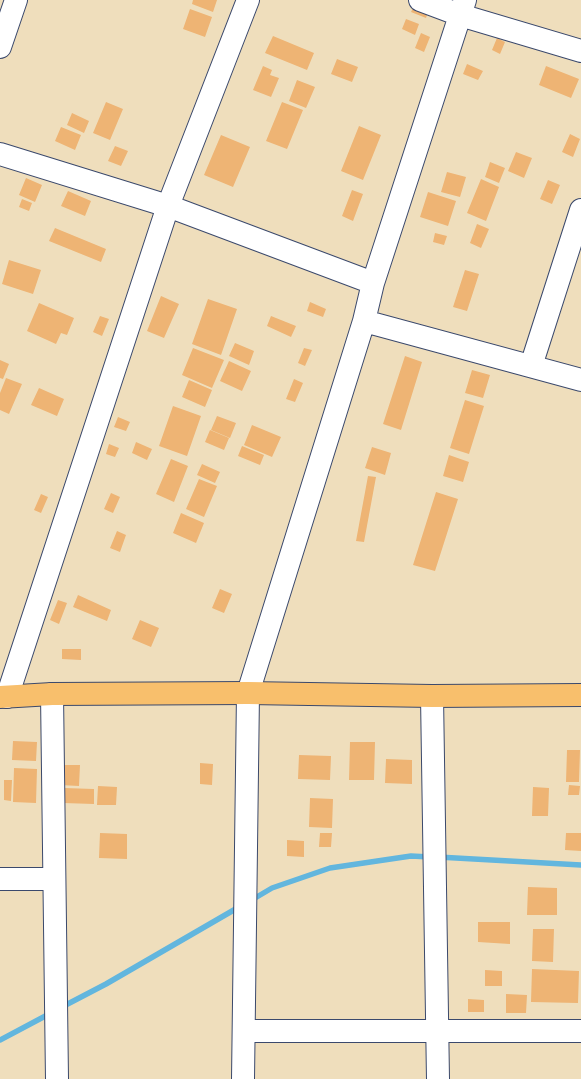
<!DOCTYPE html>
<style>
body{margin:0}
canvas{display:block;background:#efdebc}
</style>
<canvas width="581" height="1079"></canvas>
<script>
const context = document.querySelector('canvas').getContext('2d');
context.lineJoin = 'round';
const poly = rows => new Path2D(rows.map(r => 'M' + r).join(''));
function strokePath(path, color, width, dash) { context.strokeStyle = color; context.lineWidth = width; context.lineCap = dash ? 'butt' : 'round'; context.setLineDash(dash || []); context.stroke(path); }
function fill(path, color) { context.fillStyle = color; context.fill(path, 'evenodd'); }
strokePath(poly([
 [438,857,581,865],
 [250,901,272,888,330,868,411,856,430,857],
 [60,1008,106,984,239,907],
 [0,1040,51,1013]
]), '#62b6de', 5.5);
fill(poly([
 [193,0,217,0,213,12,192,4],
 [414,6,428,12,426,18,411,12],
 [190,9,212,17,205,37,183,29],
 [406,19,419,24,415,35,402,29],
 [421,33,430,37,424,52,415,48],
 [273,36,314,53,307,70,265,53],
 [497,38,505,42,500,54,492,50],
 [337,59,358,67,352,82,331,74],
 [467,64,483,71,478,80,463,74],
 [263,66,272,70,270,75,279,78,271,97,253,90],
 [546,66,579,79,571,98,539,85],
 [297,80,315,87,306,108,289,101],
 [106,102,123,109,110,140,93,133],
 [282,102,303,110,287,149,266,141],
 [72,113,89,121,84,133,67,125],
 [359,126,381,135,363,180,341,171],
 [61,127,81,135,75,150,55,141],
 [570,134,580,139,573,157,562,152],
 [221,135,250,147,233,187,204,175],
 [115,146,128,151,121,166,108,161],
 [516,152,532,158,524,178,508,171],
 [490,162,505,168,499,183,485,177],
 [447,172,466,177,460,197,441,192],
 [26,178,42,185,35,202,19,195],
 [481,179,499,187,486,221,467,213],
 [548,180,560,185,552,204,540,199],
 [352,190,363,194,353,221,342,216],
 [68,191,91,201,85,216,61,206],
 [428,192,456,201,448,226,420,217],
 [22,199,32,203,29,211,19,207],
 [477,224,489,229,481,248,470,243],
 [55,228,106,249,101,262,49,241],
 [435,233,447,236,444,245,433,242],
 [9,260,41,270,33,294,2,284],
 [465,270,479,274,467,311,453,307],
 [161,296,179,304,164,338,147,331],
 [208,299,237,309,221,355,192,344],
 [310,302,326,309,323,317,307,311],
 [39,303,74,318,67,335,61,333,56,344,27,331],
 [100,316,109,319,102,336,93,332],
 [271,316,296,326,291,337,267,326],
 [235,343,254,351,249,365,229,356],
 [193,348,224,360,212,388,182,375],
 [304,348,312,350,305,366,298,363],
 [405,356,422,362,401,430,383,424],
 [0,360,9,364,3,379,0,378],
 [229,361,251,371,242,391,220,381],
 [472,370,490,375,483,398,465,393],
 [6,378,22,384,9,414,0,410,0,393],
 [294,379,303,383,295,402,286,399],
 [189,380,212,390,205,407,182,397],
 [39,388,64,399,57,416,31,405],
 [465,400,484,406,469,454,450,448],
 [173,406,201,416,187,456,159,446],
 [217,416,236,423,230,438,211,430],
 [118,417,130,422,126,431,114,427],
 [252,425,281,437,272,457,244,445],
 [210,430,229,438,224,450,205,442],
 [136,442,152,449,147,460,132,453],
 [109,444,119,448,115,457,106,454],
 [242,446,264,455,260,465,238,456],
 [372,447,391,453,385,475,365,468],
 [449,455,469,462,463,482,443,476],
 [171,459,188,466,174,502,156,494],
 [202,464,220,472,215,483,197,475],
 [368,476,376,477,364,542,356,541],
 [199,479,217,486,204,517,186,509],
 [436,492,458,499,435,571,413,565],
 [111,493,120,497,113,513,104,509],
 [41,494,48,497,41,513,34,510],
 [181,513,204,523,196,543,173,533],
 [117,531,126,535,120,552,110,548],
 [220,589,232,594,224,613,212,608],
 [78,595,111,610,107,621,73,607],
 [58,600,67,603,59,624,50,620],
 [140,620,159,628,151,647,132,639],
 [62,649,81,649,81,660,62,659],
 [13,741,37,742,36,761,12,760],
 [350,742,375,742,374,780,349,780],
 [567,750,580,750,579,782,566,782],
 [299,755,331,756,330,780,298,779],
 [386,759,412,760,412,784,385,783],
 [200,763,213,764,212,785,200,784],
 [60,765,80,765,79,786,60,785],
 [14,768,37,769,36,803,13,802],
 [4,780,12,780,11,801,4,800],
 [569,785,580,786,579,795,568,795],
 [98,786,117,787,116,805,97,805],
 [533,787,549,788,548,816,532,816],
 [64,788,94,789,94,804,63,803],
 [310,798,333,799,332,828,309,827],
 [100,833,127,834,127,859,99,858],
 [320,833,332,833,331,847,319,847],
 [566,833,581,833,581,851,565,850],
 [287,840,304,841,304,857,287,856],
 [528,887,557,888,557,915,527,915],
 [478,922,510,922,510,944,478,942],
 [533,929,554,929,553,962,532,961],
 [532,969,579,971,578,1003,531,1002],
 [485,970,502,971,502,986,485,986],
 [506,994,527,995,526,1013,506,1013],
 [468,999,484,1000,484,1012,468,1012]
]), '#eeb474');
const minor = poly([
 [420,0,460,15,581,51],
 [0,47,16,0],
 [0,154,168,206,373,283],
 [364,321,581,380],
 [531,366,581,210],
 [52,694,57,1079],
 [432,696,438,1079],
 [7,697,168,206,248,0],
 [0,879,54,879],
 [244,1031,581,1031],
 [243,1079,248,693,364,321,373,283,465,0]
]);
const major = poly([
 [0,697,52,694,248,693,432,696,581,695]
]);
strokePath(minor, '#3b496c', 24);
strokePath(major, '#3b496c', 24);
strokePath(minor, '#fff', 22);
strokePath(major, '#f8bf6c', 22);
</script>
